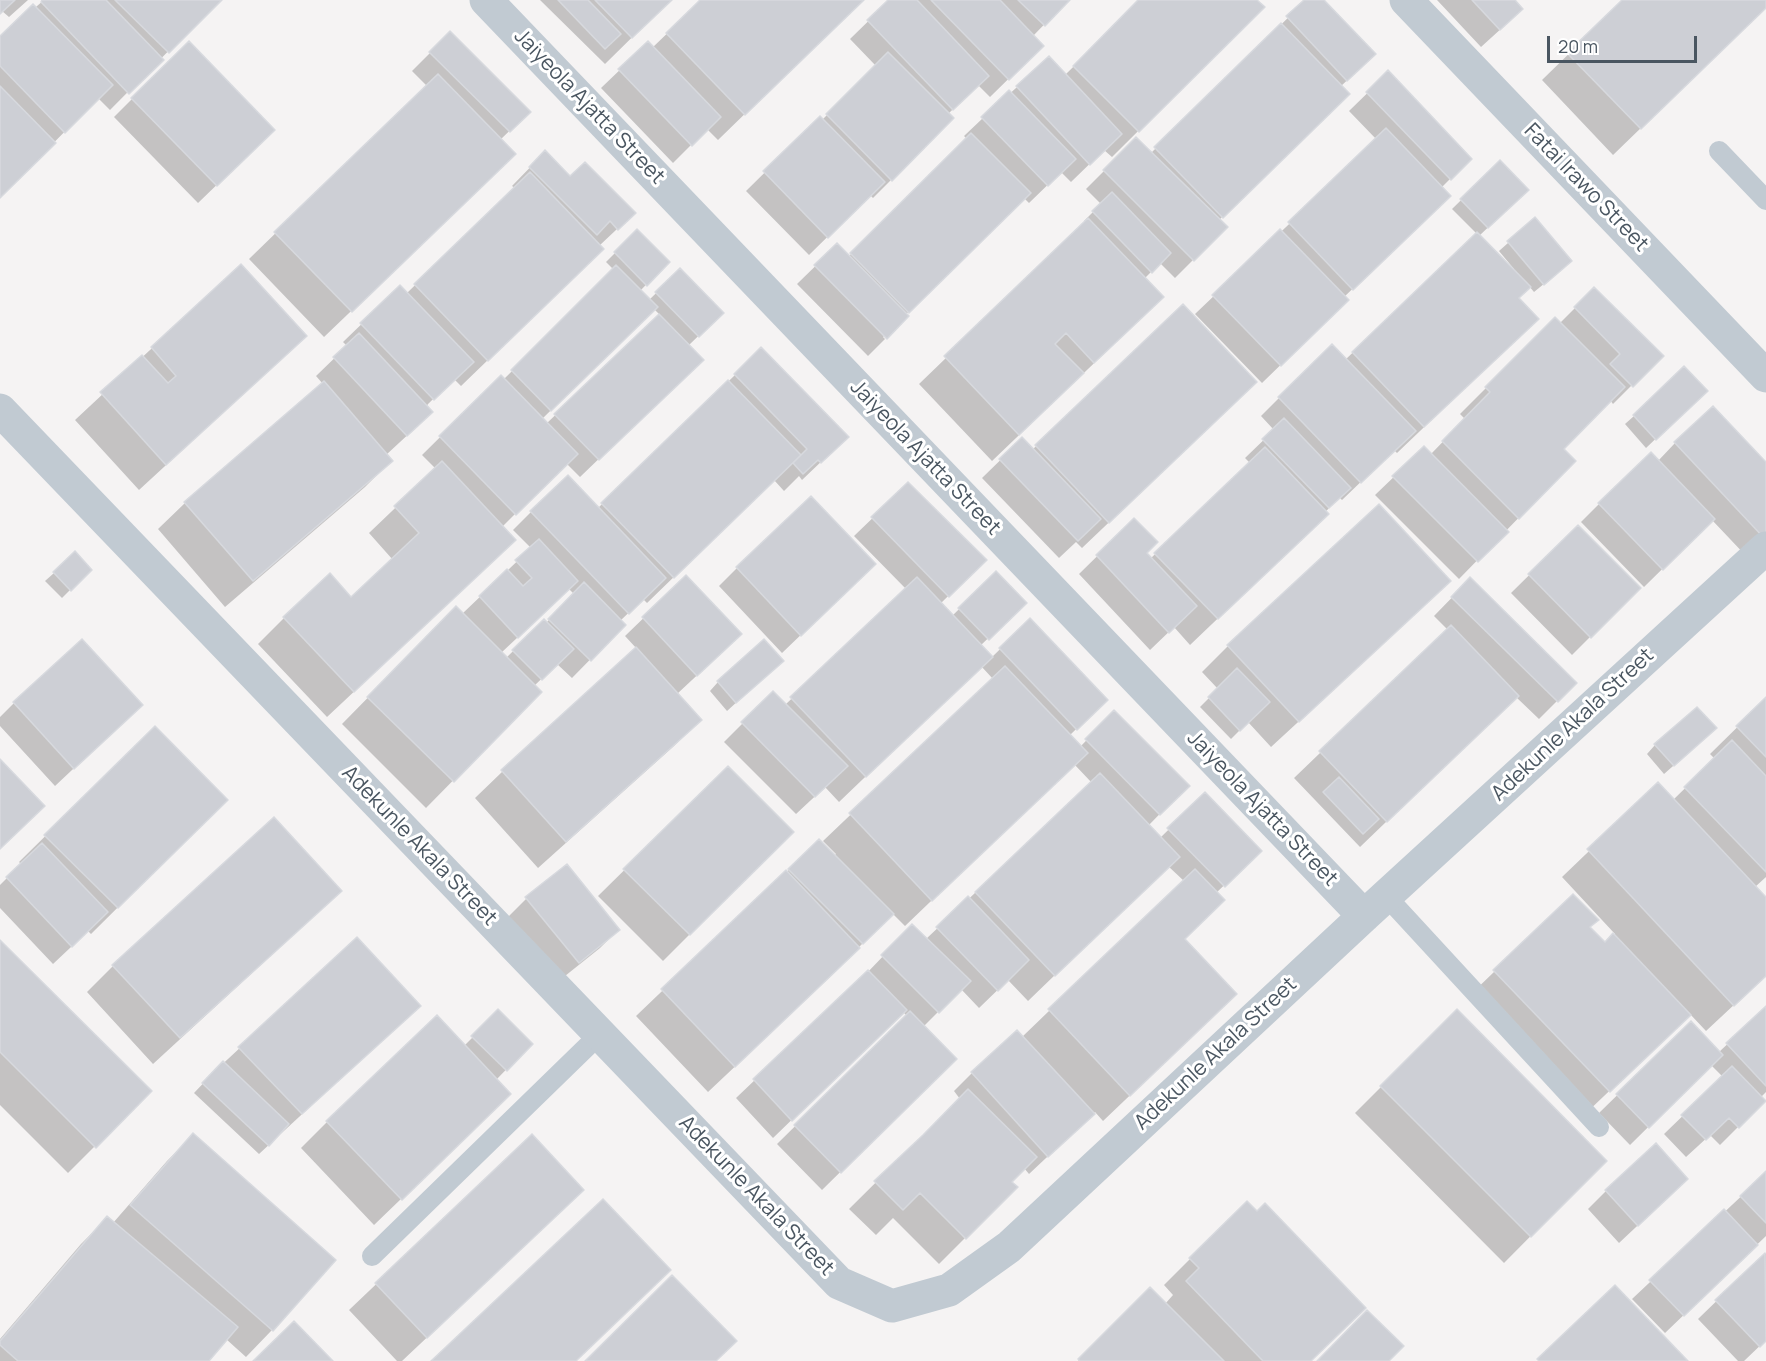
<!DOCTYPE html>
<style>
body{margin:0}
#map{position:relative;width:1766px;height:1361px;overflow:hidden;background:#f5f3f3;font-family:Manrope,sans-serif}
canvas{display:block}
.scale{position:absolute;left:1547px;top:36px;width:150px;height:27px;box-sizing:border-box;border:3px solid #4a5661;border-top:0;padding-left:8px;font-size:18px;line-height:21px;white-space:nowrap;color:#4a5661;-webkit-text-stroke:4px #fff;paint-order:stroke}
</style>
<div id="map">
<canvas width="1766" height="1361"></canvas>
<div class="scale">20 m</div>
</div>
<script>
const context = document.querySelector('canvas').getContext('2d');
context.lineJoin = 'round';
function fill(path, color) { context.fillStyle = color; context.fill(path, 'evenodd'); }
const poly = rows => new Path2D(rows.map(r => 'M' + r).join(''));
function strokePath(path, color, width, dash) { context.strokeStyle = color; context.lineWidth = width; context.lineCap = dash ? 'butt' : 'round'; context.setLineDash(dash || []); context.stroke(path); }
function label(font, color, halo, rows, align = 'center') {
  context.font = font + ' Manrope,sans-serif'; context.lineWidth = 6; context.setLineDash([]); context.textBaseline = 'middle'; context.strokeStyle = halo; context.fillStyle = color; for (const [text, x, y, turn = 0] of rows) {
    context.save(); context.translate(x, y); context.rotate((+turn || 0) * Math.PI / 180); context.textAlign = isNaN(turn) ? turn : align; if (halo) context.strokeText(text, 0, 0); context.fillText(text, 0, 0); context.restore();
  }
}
fill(poly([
 [0,0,28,0,9,17,2,11,0,13],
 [44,0,219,0,110,110,98,98,0,197,0,38],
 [540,0,670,0,605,64],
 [702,0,862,0,718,140,707,129,673,163,601,88,648,43,652,48],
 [890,0,1068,0,1033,36,1042,46,990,97,978,85,948,114,891,180,873,198,870,195,809,255,746,191,820,118,822,120,876,66,850,39],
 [1141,0,1255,0,1263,7,1112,157,1104,150,1071,182,1061,172,1029,203,1024,198,883,337,885,339,868,356,797,284,837,245,848,257,967,139,964,136,983,118,1049,58,1065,75],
 [1306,0,1322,0,1356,72,1340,87,1322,121,1219,220,1226,227,1175,278,1160,263,1144,279,1135,324,992,461,919,384,1086,223,1084,221,1101,204,1086,189,1136,139,1151,153],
 [1437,0,1513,0,1503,27,1481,47],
 [1624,0,1766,0,1766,7,1613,155,1542,80],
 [450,33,529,112,500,140,488,180,324,337,249,259,427,86,412,71],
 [1388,73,1470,159,1441,188,1422,223,1344,297,1329,318,1262,383,1195,314,1377,140,1349,111],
 [132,99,255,148,198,203,114,117],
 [545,152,570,178,634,213,599,246,576,275,461,386,454,379,428,404,413,430,386,455,391,461,365,487,225,607,158,529,185,503,323,384,316,376,347,346,343,342,400,287,407,293,515,188,512,186],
 [1500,162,1518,199,1479,236,1512,271,1514,269,1499,251,1535,219,1561,270,1534,292,1529,286,1517,298,1510,345,1397,453,1394,450,1342,500,1339,497,1300,540,1190,645,1174,627,1150,650,1079,574,1134,520,1145,553,1150,559,1250,463,1245,458,1274,430,1261,416,1279,398,1345,360,1477,234,1452,209],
 [637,231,668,262,640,291,649,300,680,270,722,313,688,346,683,378,580,477,566,463,502,527,487,567,327,717,258,644,284,618,351,599,393,560,369,533,436,469,422,455,500,378,503,380,614,270,606,262],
 [654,309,660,315,546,424,542,419],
 [240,266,278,362,139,490,75,420],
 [1594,289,1661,356,1613,404,1610,400,1562,449,1574,461,1459,579,1375,495,1424,448,1431,454,1465,419,1460,414,1555,319,1560,323],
 [1183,306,1229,408,1082,548,1076,542,1059,558,982,478,1022,439,1032,450],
 [735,375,847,437,802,480,799,476,784,491,774,480,647,603,643,599,620,621,624,625,572,678,557,664,534,686,540,692,426,808,342,724,456,608,462,614,531,548,513,530,531,512,598,508],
 [569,589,574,594,546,623,544,621,506,658,501,653],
 [1706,391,1646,448,1625,424,1634,416],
 [1675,443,1766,464,1766,540,1748,558,1712,520,1644,587,1581,522,1599,504,1658,461],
 [908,484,985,560,940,604,952,616,996,573,1025,603,980,646,991,658,1030,620,1106,700,1069,736,1080,747,1114,712,1187,786,1148,826,1160,838,1205,794,1260,851,1216,893,1183,940,1209,1020,1103,1121,1095,1112,1029,1174,1024,1168,1010,1182,1016,1187,939,1264,893,1218,876,1235,849,1209,960,1099,954,1091,972,1073,1017,1032,1022,1037,1184,881,1168,866,1028,1001,1008,980,979,1008,961,989,924,1026,955,1059,822,1190,777,1144,907,1016,903,1012,773,1138,736,1098,865,975,912,926,926,939,1092,783,1074,764,905,926,892,913,832,975,708,1092,636,1016,819,841,834,856,836,854,823,841,993,679,981,666,839,802,825,787,796,814,724,742,773,693,785,705,906,589,854,536],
 [1578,527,1639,588,1572,655,1511,593],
 [737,568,856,582,782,653,719,586],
 [90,570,62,598,45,581,54,573],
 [686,577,722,652,677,694,700,720,674,746,538,868,475,798,502,772,637,649,625,636],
 [1470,579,1575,683,1539,719,1516,697,1360,847,1294,778,1448,630,1434,616],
 [1423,607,1271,747,1248,722,1231,739,1200,707,1218,689,1202,672,1228,646],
 [773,669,727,711,710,691,718,682],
 [1766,699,1766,877,1755,887,1766,900,1766,975,1706,1031,1690,1014,1582,1117,1468,997,1573,896,1589,927,1605,944,1615,934,1562,877,1658,785,1673,800,1715,759,1710,754],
 [14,703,122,723,55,786,0,726,0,717],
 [155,728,226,800,91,934,88,931,53,964,0,908,0,885,21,864,19,862],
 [1706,737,1664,774,1647,754,1655,745],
 [728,768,792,832,663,961,598,896],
 [526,899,618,930,600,948,560,980,508,917],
 [313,917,153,1064,87,992,113,966],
 [357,939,419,1006,259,1154,194,1093,214,1072],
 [0,943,150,1091,68,1173,0,1105],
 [1766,1008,1766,1092,1760,1098,1764,1101,1720,1145,1710,1135,1686,1157,1664,1134,1723,1077,1711,1065,1630,1145,1599,1113,1691,1023,1719,1052],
 [1457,1011,1605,1161,1504,1263,1355,1113],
 [498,1012,531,1044,496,1080,483,1120,374,1225,301,1148,327,1122,464,1046],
 [193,1135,334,1261,272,1330,246,1357,226,1339,207,1361,0,1361,0,1339,81,1244,107,1218,113,1223,167,1161],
 [532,1136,556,1216,402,1361,397,1361,349,1310],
 [1766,1173,1766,1236,1665,1333,1632,1299],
 [1606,1191,1668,1197,1619,1243,1588,1209],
 [1766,1253,1766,1340,1744,1361,1738,1361,1698,1319],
 [1190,1259,1310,1361,1078,1361,1150,1289,1165,1304,1173,1295,1164,1285]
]), '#0003');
const building = poly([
 [0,0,15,0,0,14,0,0],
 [42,0,106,0,164,60,129,94,41,2,42,0],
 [115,0,222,0,169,53,115,0],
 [558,0,588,0,621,34,605,49,558,0],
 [595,0,672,0,632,38,595,0],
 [700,0,864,0,745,115,666,33,700,0],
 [888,0,917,0,989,76,953,110,867,20,888,0],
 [931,0,1000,0,1044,46,1009,80,931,0],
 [1018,0,1070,0,1045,26,1018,0],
 [1138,0,1257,0,1265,7,1139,132,1073,66,1138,0],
 [1304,0,1324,0,1376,54,1347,81,1286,16,1304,0],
 [1472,0,1515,0,1523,9,1500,30,1472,0],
 [1622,0,1766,0,1766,8,1641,129,1567,53,1622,0],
 [33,4,113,85,65,133,0,66,0,36,33,4],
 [1281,23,1350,94,1223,218,1154,147,1281,23],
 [450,31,531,112,510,132,429,52,450,31],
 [189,41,275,130,217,186,131,98,189,41],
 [648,41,721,117,692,146,618,69,648,41],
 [888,52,954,118,892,181,826,114,888,52],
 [1049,56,1122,134,1090,165,1016,86,1049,56],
 [1388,70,1472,159,1451,180,1366,92,1388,70],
 [438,74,516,154,352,312,274,232,438,74],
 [0,86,56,143,0,198,0,86],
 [1009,90,1076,159,1048,186,981,117,1009,90],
 [820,116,885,182,828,238,763,171,820,116],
 [1386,128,1451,196,1353,290,1288,222,1386,128],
 [971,133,1031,193,909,313,850,253,971,133],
 [1136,137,1228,227,1194,261,1103,170,1136,137],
 [545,150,570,176,585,162,636,213,618,230,610,221,597,235,529,167,545,150],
 [1500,160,1529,190,1488,228,1460,199,1500,160],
 [530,172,604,249,488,361,414,284,530,172],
 [1112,192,1171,253,1152,273,1092,211,1112,192],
 [1535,217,1572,261,1544,285,1507,241,1535,217],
 [1088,218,1164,297,1094,363,1066,333,1055,344,1084,373,1019,435,944,356,1088,218],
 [637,229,670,262,647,286,614,252,637,229],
 [1280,229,1349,300,1281,366,1212,295,1280,229],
 [1477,232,1531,287,1519,298,1539,319,1424,427,1352,352,1477,232],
 [837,243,909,316,887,339,814,265,837,243],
 [241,264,307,336,166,465,100,392,142,355,168,383,176,376,151,347,241,264],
 [616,265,658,307,551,411,511,370,616,265],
 [680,268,724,313,699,337,655,292,680,268],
 [400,285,474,362,434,400,360,323,400,285],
 [1594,287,1664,356,1633,387,1610,364,1620,354,1574,307,1594,287],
 [1183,304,1257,382,1109,523,1035,445,1183,304],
 [659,314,704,360,599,460,554,414,659,314],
 [1555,317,1625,387,1564,449,1576,461,1519,519,1442,441,1490,392,1485,387,1555,317],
 [359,333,433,412,407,436,333,357,359,333],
 [1332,344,1416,431,1361,483,1278,397,1332,344],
 [761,347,849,437,821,463,818,460,803,474,793,463,807,449,734,374,761,347],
 [1684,366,1708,391,1656,440,1633,415,1684,366],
 [501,375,578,454,516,515,439,436,501,375],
 [728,380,801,455,674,578,601,503,728,380],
 [324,381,393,461,253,581,184,502,324,381],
 [1713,406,1766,462,1766,540,1674,442,1713,406],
 [1284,418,1351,488,1329,508,1262,439,1284,418],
 [1022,437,1101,519,1078,541,999,459,1022,437],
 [1424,446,1509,532,1478,562,1392,476,1424,446],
 [1265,447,1329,514,1218,619,1154,553,1265,447],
 [1651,452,1715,519,1663,570,1598,503,1651,452],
 [442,461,516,540,354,692,283,617,330,573,351,597,419,533,394,506,442,461],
 [568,475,666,578,629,614,530,511,568,475],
 [908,482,987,560,949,597,871,517,908,482],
 [811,496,876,564,801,636,736,567,811,496],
 [1379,504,1451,581,1299,722,1227,645,1379,504],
 [1134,518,1158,542,1147,553,1197,606,1169,633,1096,555,1134,518],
 [1578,525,1641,588,1591,638,1528,574,1578,525],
 [539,539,578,581,518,638,479,596,507,569,523,586,532,578,515,560,539,539],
 [75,551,92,570,71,591,53,572,75,551],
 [996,571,1027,603,989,640,958,608,996,571],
 [686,575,742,634,697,676,642,617,686,575],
 [917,577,993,657,866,777,790,697,917,577],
 [1470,577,1577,683,1558,702,1451,597,1470,577],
 [584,582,626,625,591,661,548,619,584,582],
 [456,606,542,692,454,782,367,697,456,606],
 [1030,618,1108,700,1077,730,999,648,1030,618],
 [544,619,574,649,542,680,512,650,544,619],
 [1451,625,1519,696,1387,822,1319,751,1451,625],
 [82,639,143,705,74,769,13,702,82,639],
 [764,639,784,661,736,703,717,681,764,639],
 [636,647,702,720,566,842,501,770,636,647],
 [1005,666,1088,753,932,901,849,813,1005,666],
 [1237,668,1270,702,1240,731,1208,697,1237,668],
 [773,691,848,766,815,797,741,722,773,691],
 [1766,697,1766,757,1736,726,1766,697],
 [1697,707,1717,728,1674,766,1654,744,1697,707],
 [1114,710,1190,786,1160,815,1085,739,1114,710],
 [155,726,228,800,118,908,44,835,155,726],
 [1732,740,1766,776,1766,872,1684,787,1732,740],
 [0,759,45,806,0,849,0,759],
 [728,766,794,832,690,935,623,869,728,766],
 [1100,773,1180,857,1055,976,975,892,1100,773],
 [1339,777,1379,819,1363,834,1323,792,1339,777],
 [1658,782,1766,897,1766,976,1734,1006,1587,849,1658,782],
 [1205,792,1262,851,1225,887,1167,828,1205,792],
 [274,817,342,891,180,1038,112,965,274,817],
 [819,839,894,914,863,944,788,869,819,839],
 [42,843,108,912,72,947,6,877,42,843],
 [567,864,620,930,579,963,525,897,567,864],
 [1195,869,1225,900,1185,939,1237,994,1130,1096,1048,1009,1195,869],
 [786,870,860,948,735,1067,661,989,786,870],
 [1573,894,1599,920,1590,927,1605,942,1613,933,1691,1015,1610,1092,1493,970,1573,894],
 [968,896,1029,960,998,991,936,927,968,896],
 [912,924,971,981,939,1013,881,955,912,924],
 [357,937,421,1006,302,1114,238,1047,357,937],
 [0,940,152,1091,96,1148,0,1052,0,940],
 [868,970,907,1010,792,1121,753,1079,868,970],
 [1766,1006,1766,1086,1726,1043,1766,1006],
 [498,1009,533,1044,507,1071,471,1036,498,1009],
 [1457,1009,1607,1161,1531,1237,1380,1086,1457,1009],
 [910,1011,957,1059,841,1173,794,1125,910,1011],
 [437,1015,511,1094,402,1200,326,1121,437,1015],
 [1691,1021,1723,1055,1649,1128,1616,1094,1691,1021],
 [1017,1030,1095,1114,1048,1157,971,1072,1017,1030],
 [223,1061,289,1124,269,1146,202,1083,223,1061],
 [1732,1066,1766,1101,1739,1128,1729,1118,1706,1140,1681,1115,1732,1066],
 [968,1089,1037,1157,1012,1182,1018,1187,966,1239,920,1193,903,1210,874,1181,923,1135,968,1089],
 [193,1133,336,1260,273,1331,130,1205,193,1133],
 [532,1134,584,1190,427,1338,375,1283,532,1134],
 [1656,1143,1688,1179,1638,1226,1605,1190,1656,1143],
 [1766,1171,1766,1223,1740,1196,1766,1171],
 [603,1199,671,1270,576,1361,431,1361,603,1199],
 [1247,1201,1257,1211,1265,1203,1366,1308,1311,1361,1263,1361,1186,1281,1199,1268,1189,1258,1247,1201],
 [1724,1209,1758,1245,1684,1316,1649,1280,1724,1209],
 [107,1216,238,1327,209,1361,18,1361,0,1345,0,1341,107,1216],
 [1765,1253,1766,1341,1760,1347,1715,1300,1765,1253],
 [672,1275,737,1341,716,1361,585,1361,672,1275],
 [1615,1285,1688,1361,1539,1361,1537,1359,1615,1285],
 [1150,1287,1224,1361,1080,1361,1078,1359,1150,1287],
 [1367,1310,1404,1346,1389,1361,1317,1361,1367,1310],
 [294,1321,333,1361,253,1361,294,1321]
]);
fill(building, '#cdcfd5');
strokePath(building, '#d7d9de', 1.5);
strokePath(poly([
 [1719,151,1766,200],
 [1386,896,1599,1127],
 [372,1256,600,1034]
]), '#c1cad2', 20);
strokePath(poly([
 [486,0,1364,916],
 [1406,0,1766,376],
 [0,410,839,1283,892,1306,949,1290,1009,1247,1364,916,1766,548]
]), '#c1cad2', 33);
label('21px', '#4a5661', '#fff', [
 ["Jaiyeola Ajatta Street",589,107,46],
 ["Fatai Irawo Street",1586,188,46],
 ["Jaiyeola Ajatta Street",925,458,46],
 ["Adekunle Akala Street",1573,725,-43],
 ["Jaiyeola Ajatta Street",1262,809,46],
 ["Adekunle Akala Street",419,846,46],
 ["Adekunle Akala Street",1216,1054,-43],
 ["Adekunle Akala Street",756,1196,46]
]);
</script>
